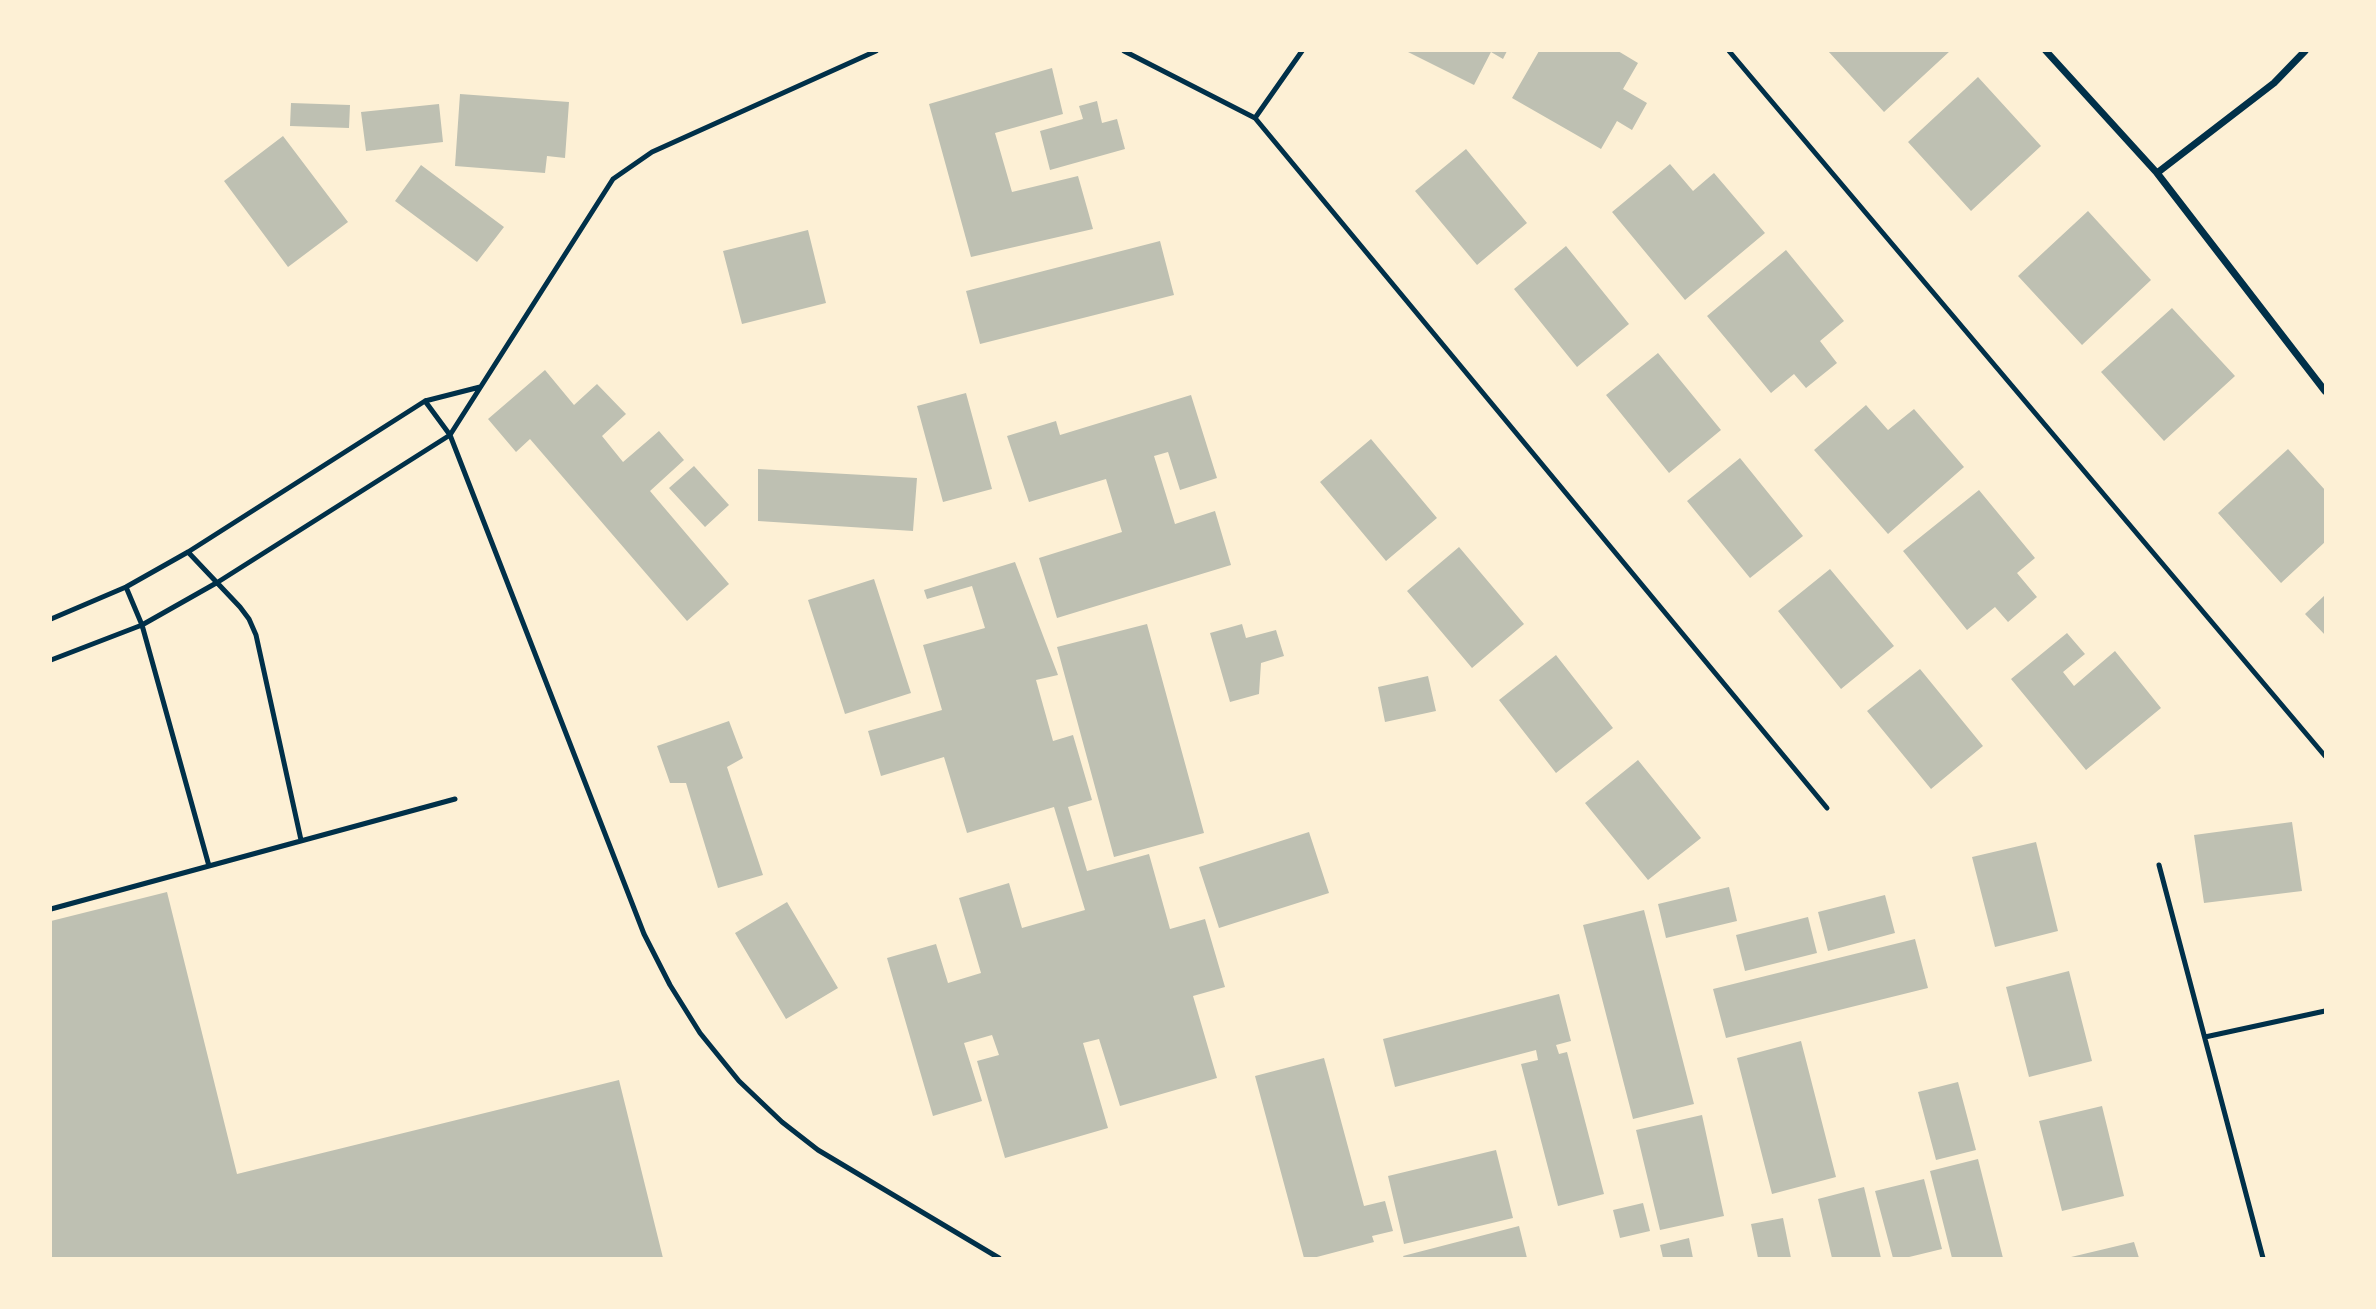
<!DOCTYPE html>
<style>
body{margin:0}
#map{position:relative;width:2376px;height:1309px;overflow:hidden;background:#fdf0d5;font-family:Roboto,sans-serif}
canvas{display:block}
.frame{position:absolute;inset:0;border:52px solid #fdf0d5;pointer-events:none}
</style>
<div id="map">
<canvas width="2376" height="1309"></canvas>
<div class="frame"></div>
</div>
<script>
const context = document.querySelector('canvas').getContext('2d');
context.lineJoin = 'round';
function fill(path, color) { context.fillStyle = color; context.fill(path, 'evenodd'); }
const poly = rows => new Path2D(rows.map(r => 'M' + r).join(''));
function strokePath(path, color, width, dash) { context.strokeStyle = color; context.lineWidth = width; context.lineCap = dash ? 'butt' : 'round'; context.setLineDash(dash || []); context.stroke(path); }
fill(poly([
 [1406,51,1507,51,1503,59,1491,52,1474,85],
 [1539,51,1618,51,1638,63,1623,89,1647,103,1632,130,1617,121,1601,149,1512,98],
 [1828,51,1950,51,1884,112],
 [1052,68,1063,114,995,133,1012,192,1078,176,1093,229,971,257,929,104],
 [1978,77,2041,146,1971,211,1908,142],
 [460,94,569,102,565,158,547,156,545,173,455,166],
 [1097,101,1102,123,1117,119,1125,149,1050,170,1040,131,1083,119,1079,106],
 [291,103,350,105,349,128,290,126],
 [439,104,443,142,366,151,361,112],
 [283,136,348,222,288,267,224,181],
 [1466,149,1527,223,1477,265,1415,191],
 [1670,164,1693,191,1714,173,1765,233,1685,300,1612,212],
 [421,165,504,227,477,262,395,201],
 [2088,211,2151,280,2082,345,2018,276],
 [808,230,826,303,742,324,723,251],
 [1160,241,1174,295,980,344,966,291],
 [1566,246,1629,324,1577,367,1514,289],
 [1786,250,1844,321,1820,341,1837,363,1806,388,1794,374,1771,393,1707,316],
 [2172,308,2235,376,2164,441,2101,372],
 [1658,353,1721,430,1669,473,1606,395],
 [545,370,574,405,597,384,626,414,602,436,623,462,659,431,684,460,650,491,729,584,687,621,530,439,516,452,488,419],
 [966,393,992,489,943,502,917,406],
 [1191,395,1217,478,1180,490,1168,452,1154,456,1175,524,1215,511,1231,565,1057,618,1039,558,1122,532,1106,479,1029,502,1007,436,1056,421,1060,435],
 [1866,405,1888,430,1914,409,1964,467,1888,534,1814,450],
 [1371,439,1437,518,1386,561,1320,482],
 [2288,449,2325,490,2325,542,2281,583,2218,513],
 [1740,458,1803,536,1750,578,1687,501],
 [694,466,729,505,705,527,669,488],
 [758,469,917,478,913,531,758,521],
 [1979,490,2035,558,2017,573,2037,597,2008,622,1995,607,1967,630,1903,551],
 [1459,547,1524,624,1472,668,1407,591],
 [1015,562,1058,675,1036,680,1053,741,1073,735,1092,800,1068,807,1087,871,1149,854,1170,929,1205,919,1225,987,1193,996,1217,1078,1120,1106,1099,1039,1083,1043,1108,1128,1005,1158,977,1061,999,1055,992,1035,964,1043,982,1101,933,1116,887,958,936,944,948,983,981,973,959,898,1009,883,1022,928,1085,910,1054,807,967,833,944,757,881,776,868,731,942,710,923,645,985,628,972,586,927,599,924,590],
 [1830,569,1894,646,1841,689,1778,611],
 [874,579,911,693,845,714,808,600],
 [2325,595,2325,635,2305,614],
 [1147,624,1204,833,1114,857,1057,647],
 [1242,624,1246,638,1276,630,1284,656,1261,663,1259,694,1230,702,1210,633],
 [2067,633,2085,654,2063,672,2074,686,2115,651,2161,708,2086,770,2011,679],
 [1556,655,1613,728,1556,773,1499,700],
 [1920,669,1983,746,1931,789,1867,711],
 [1428,676,1436,711,1385,722,1378,687],
 [729,721,743,758,727,767,763,875,718,888,686,783,670,783,657,746],
 [1638,760,1701,838,1648,880,1585,803],
 [2292,822,2302,891,2204,903,2194,835],
 [1309,832,1329,893,1219,928,1199,867],
 [2036,842,2058,931,1995,947,1972,857],
 [1729,887,1737,921,1666,938,1658,904],
 [167,892,237,1174,619,1080,663,1258,51,1258,51,921],
 [1885,895,1895,933,1828,951,1818,912],
 [787,902,838,988,786,1019,735,933],
 [1644,910,1694,1104,1633,1119,1583,925],
 [1808,917,1817,953,1745,971,1736,935],
 [1915,939,1928,988,1726,1038,1713,989],
 [2069,971,2092,1061,2029,1077,2006,987],
 [1559,994,1571,1041,1556,1045,1559,1054,1567,1052,1604,1194,1558,1206,1521,1064,1538,1060,1536,1050,1395,1087,1383,1039],
 [1801,1041,1836,1177,1772,1194,1737,1058],
 [1324,1058,1364,1206,1385,1201,1393,1231,1372,1236,1374,1242,1313,1258,1304,1258,1255,1076],
 [1958,1082,1976,1150,1936,1160,1918,1092],
 [2102,1106,2124,1196,2062,1211,2039,1121],
 [1702,1115,1724,1216,1660,1230,1636,1130],
 [1496,1150,1513,1218,1404,1244,1388,1176],
 [1978,1159,2003,1258,1952,1258,1930,1171],
 [1924,1179,1942,1249,1905,1258,1893,1258,1875,1191],
 [1864,1187,1881,1258,1832,1258,1818,1199],
 [1643,1203,1650,1231,1620,1238,1613,1210],
 [1783,1218,1791,1258,1758,1258,1751,1224],
 [1519,1226,1527,1258,1404,1258,1403,1256],
 [1689,1238,1693,1258,1663,1258,1660,1245],
 [2134,1242,2139,1258,2071,1258,2071,1257]
]), '#bec0b2');
strokePath(poly([
 [1124,51,1255,118,1827,808],
 [1729,51,2325,756],
 [1255,118,1302,51],
 [425,401,450,435,644,934,670,985,700,1033,739,1081,782,1122,818,1150,999,1258],
 [188,552,240,607,249,619,256,635,301,840],
 [126,587,142,625,209,866],
 [51,619,126,587,188,552,425,401,480,387],
 [51,660,142,625,218,582,450,435,613,179,652,152,876,51],
 [2159,865,2263,1258],
 [51,909,455,799],
 [2205,1037,2325,1011]
]), '#003049', 5);
strokePath(poly([
 [2046,51,2157,173,2325,391],
 [2157,173,2274,83,2305,51]
]), '#003049', 7);
</script>
